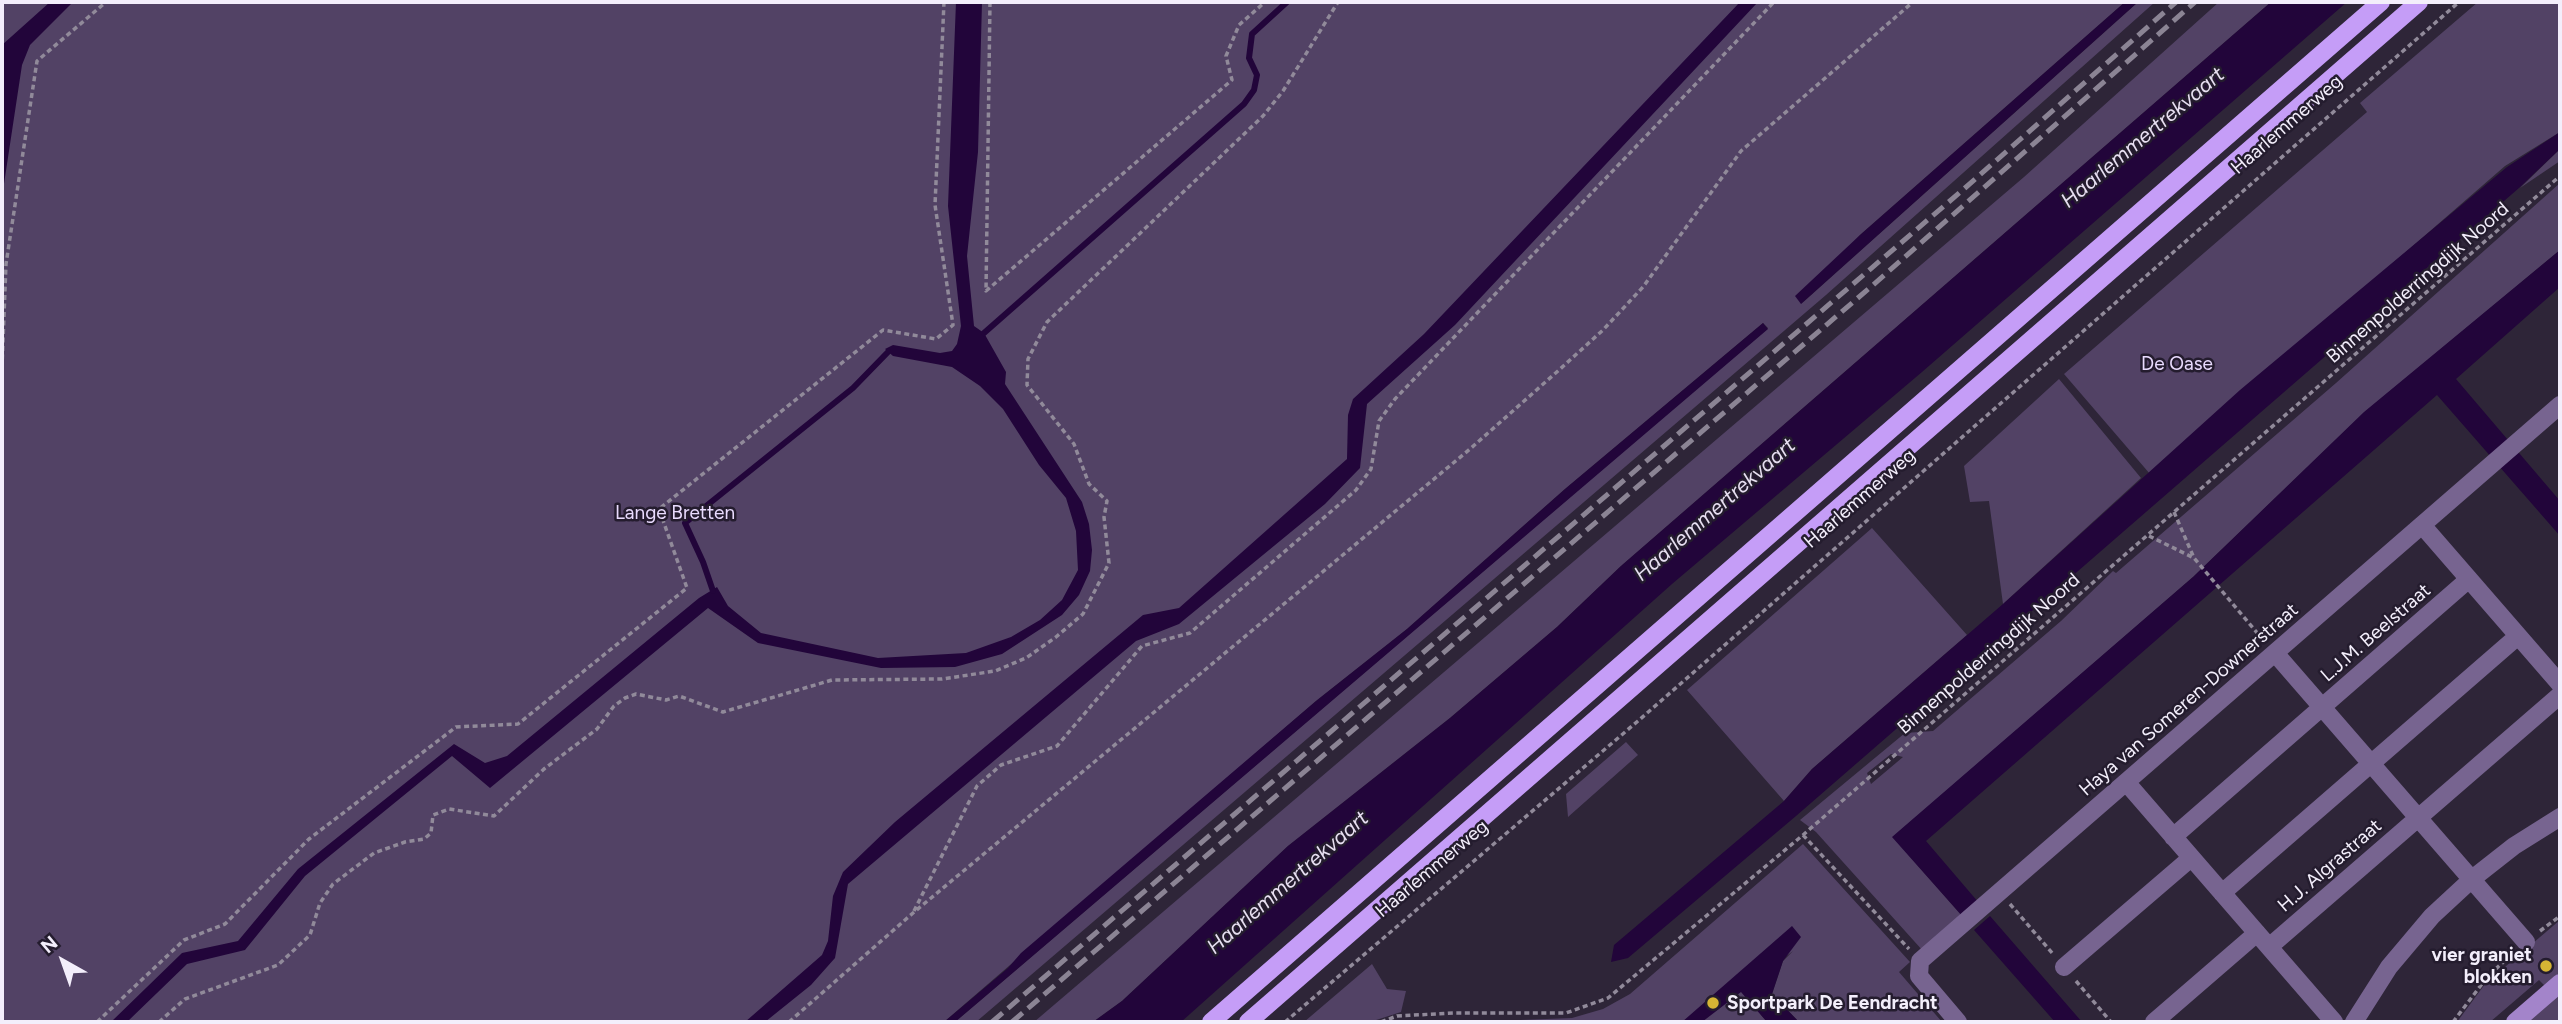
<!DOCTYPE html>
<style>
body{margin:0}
#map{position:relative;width:2562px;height:1024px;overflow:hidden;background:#2e2538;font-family:Figtree,sans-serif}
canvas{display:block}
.frame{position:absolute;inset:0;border:4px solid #f3eefb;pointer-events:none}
.north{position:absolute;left:28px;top:926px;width:70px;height:70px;-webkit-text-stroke:5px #241c2e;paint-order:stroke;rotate:320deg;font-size:19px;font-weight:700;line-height:28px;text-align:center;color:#f3eefb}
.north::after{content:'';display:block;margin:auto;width:24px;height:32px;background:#f3eefb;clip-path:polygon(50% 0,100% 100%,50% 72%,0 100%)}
</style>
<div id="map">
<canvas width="2562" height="1024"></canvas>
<div class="frame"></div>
<div class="north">N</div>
</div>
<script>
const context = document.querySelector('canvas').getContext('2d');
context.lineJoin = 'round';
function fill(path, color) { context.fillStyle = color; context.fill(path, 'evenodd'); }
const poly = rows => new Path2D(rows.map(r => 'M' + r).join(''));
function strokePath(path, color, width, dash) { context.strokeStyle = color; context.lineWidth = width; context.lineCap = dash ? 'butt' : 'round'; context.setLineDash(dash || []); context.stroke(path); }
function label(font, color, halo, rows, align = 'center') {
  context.font = font + ' Figtree,sans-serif'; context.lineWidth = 5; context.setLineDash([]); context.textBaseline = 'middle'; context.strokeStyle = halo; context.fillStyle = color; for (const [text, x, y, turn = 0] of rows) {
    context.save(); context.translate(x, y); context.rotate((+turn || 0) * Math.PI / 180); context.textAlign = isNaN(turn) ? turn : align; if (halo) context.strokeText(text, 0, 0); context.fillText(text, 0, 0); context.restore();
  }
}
fill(poly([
 [2,2,2125,2,1860,235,1801,304,2138,2,2155,2,1826,295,976,1022,955,1022,1768,328,1763,323,1565,489,1407,629,1316,701,944,1022,2,1022],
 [2219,2,2271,2,1621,566,1557,627,1450,718,1288,846,1122,1001,1093,1022,1034,1022,2024,177],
 [2478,2,2560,2,2560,132,2505,166,2150,474,2064,374,2367,112,2360,103],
 [2560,149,2560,161,2520,188],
 [2560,183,2560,250,2365,412,2193,577,1893,837,1963,917,1923,951,1816,832,1800,820,1905,733,1933,731,2061,621,2113,571,2116,573,2336,383],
 [1891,754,1903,757,1871,784,1867,773],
 [2059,379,2141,478,2003,604,1989,501,1970,502,1964,466],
 [1872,528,1967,635,1812,769,1784,801,1687,690],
 [1626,742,1638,755,1568,817,1566,794],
 [1803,844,1910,962,1899,972,1942,1022,1799,1022,1772,994,1783,961,1793,951,1741,991,1767,1022,1468,1022,1572,1018,1603,1009,1630,994],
 [2560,920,2560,972,2545,986,2539,980,2490,1022,2457,1022,2485,984],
 [1372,964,1387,989,1406,991,1401,1012,1370,1022,1304,1022],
 [2560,993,2560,1022,2527,1022]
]), '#524265');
fill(poly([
 [50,2,73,2,30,45,22,65,2,197,2,45],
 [956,2,982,2,978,152,967,256,974,326,984,333,1006,372,1005,384,1082,502,1089,524,1092,550,1090,571,1079,595,1062,615,1002,654,955,667,881,668,758,643,708,608,490,788,452,756,305,876,245,950,187,964,127,1022,111,1022,182,953,238,941,298,869,454,744,485,763,507,756,699,598,717,587,728,606,761,633,878,658,966,653,1011,637,1040,620,1062,600,1078,570,1076,531,1066,498,1039,465,1003,409,980,386,952,367,893,356,885,349,893,345,940,353,952,351,957,344,961,326,948,206],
 [1740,2,1758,2,1455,325,1367,404,1360,468,1325,504,1179,624,1136,641,848,884,835,958,811,985,765,1022,745,1022,822,955,828,941,833,896,843,872,895,822,1143,615,1179,608,1347,459,1348,415,1353,399,1424,334],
 [2125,2,2138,2,1801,304,1795,296,1860,235],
 [2271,2,2347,2,1922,372,1672,584,1181,1022,1093,1022,1122,1001,1288,846,1450,718,1557,627,1621,566],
 [2560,132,2560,149,2519,188,1796,816,1628,958,1611,962,1614,945,1784,801,1812,769,2003,604,2240,390,2507,167],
 [2560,250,2560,287,2456,379,2560,501,2560,536,2437,395,1926,841,1979,903,1963,917,1892,837,2193,577,2364,412],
 [1763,323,1768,329,981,1000,955,1022,944,1022,1008,968,1021,953,1316,701,1407,629,1565,489],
 [1990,916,2082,1022,2055,1022,1974,930],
 [1792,926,1801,937,1783,961,1772,994,1799,1022,1767,1022,1741,992,1702,1022,1682,1022]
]), '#22053a');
strokePath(poly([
 [984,333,1244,104,1254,90,1257,75,1249,58,1252,34,1287,2],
 [713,591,703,562,685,523,853,388,888,352]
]), '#22053a', 6);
strokePath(poly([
 [990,2,986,291,1232,80,1226,56,1239,25,1265,2],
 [2,368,6,264,37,61,106,2],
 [2174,512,2194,558,2264,641],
 [2149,536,2192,557],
 [1803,835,1909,949],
 [2010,904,2053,954],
 [914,911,977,786,1001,765,1057,746,1142,646,1190,633,1356,490,1371,469,1379,421,1395,399,1774,2],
 [2540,931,2560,916],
 [2076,981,2111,1022],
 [97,1022,184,940,225,924,309,839,456,727,518,724,687,588,659,509,883,330,936,339,953,325,935,205,944,2],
 [159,1022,185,999,278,965,310,935,320,903,333,884,374,853,405,842,424,839,431,833,433,815,449,809,494,816,544,769,597,729,614,706,625,698,636,694,666,700,679,696,723,712,832,680,942,679,995,671,1026,658,1056,637,1083,614,1109,563,1104,517,1107,501,1089,484,1074,444,1027,385,1028,359,1047,322,1263,116,1283,91,1338,2],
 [789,1022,913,913,1470,449,1559,370,1603,330,1643,287,1741,151,1913,2],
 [1285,1022,1638,721,2459,2],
 [1381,1022,1397,1016,1453,1013,1566,1013,1608,998,1803,835,2560,176],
 [2453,1022,2488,976,2512,954]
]), '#918a9a', 3.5, [5, 3.5]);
strokePath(poly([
 [2422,525,2560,684],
 [2275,653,2526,942],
 [2126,782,2334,1022],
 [2173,837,2469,579],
 [2222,893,2518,636],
 [2269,947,2560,695],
 [2064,967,2191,858],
 [1958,1022,1919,976,1920,961,2560,405],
 [2154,1022,2257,933],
 [2354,1022,2389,967,2432,916,2472,879,2514,846,2560,817]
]), '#776490', 18);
strokePath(poly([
 [2515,1022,2560,983]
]), '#a384ca', 18);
strokePath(poly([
 [1211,1022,2381,2],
 [1248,1022,2419,2]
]), '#c59df7', 18);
strokePath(poly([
 [992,1022,1965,188,2176,2],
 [1012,1022,1873,285,2195,2]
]), '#8b8494', 5, [14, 7]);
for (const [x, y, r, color] of [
 [2546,966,7,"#d6b534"],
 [1713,1003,7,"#d6b534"]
]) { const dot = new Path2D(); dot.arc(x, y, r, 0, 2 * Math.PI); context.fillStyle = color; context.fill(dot); strokePath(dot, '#241c2e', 2.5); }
label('19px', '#f3eefb', '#241c2e', [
 ["Haarlemmerweg",2287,125,-41],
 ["Binnenpolderringdijk Noord",2418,283,-41],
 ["Haarlemmerweg",1860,499,-41],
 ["L.J.M. Beelstraat",2376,633,-41],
 ["Binnenpolderringdijk Noord",1989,654,-41],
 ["Haya van Someren-Downerstraat",2189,700,-41],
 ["H.J. Algrastraat",2330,866,-41],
 ["Haarlemmerweg",1432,869,-40]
]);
label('19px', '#e9dbfe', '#241c2e', [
 ["De Oase",2177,364],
 ["Lange Bretten",675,513]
]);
label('bold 19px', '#f3eefb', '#241c2e', [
 ["vier graniet",2532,955],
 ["blokken",2532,977],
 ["Sportpark De Eendracht",1727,1003,"left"]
], 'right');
label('italic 21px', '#e7dff1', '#241c2e', [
 ["Haarlemmertrekvaart",2143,138,-40],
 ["Haarlemmertrekvaart",1715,510,-41],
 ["Haarlemmertrekvaart",1288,883,-41]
]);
</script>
